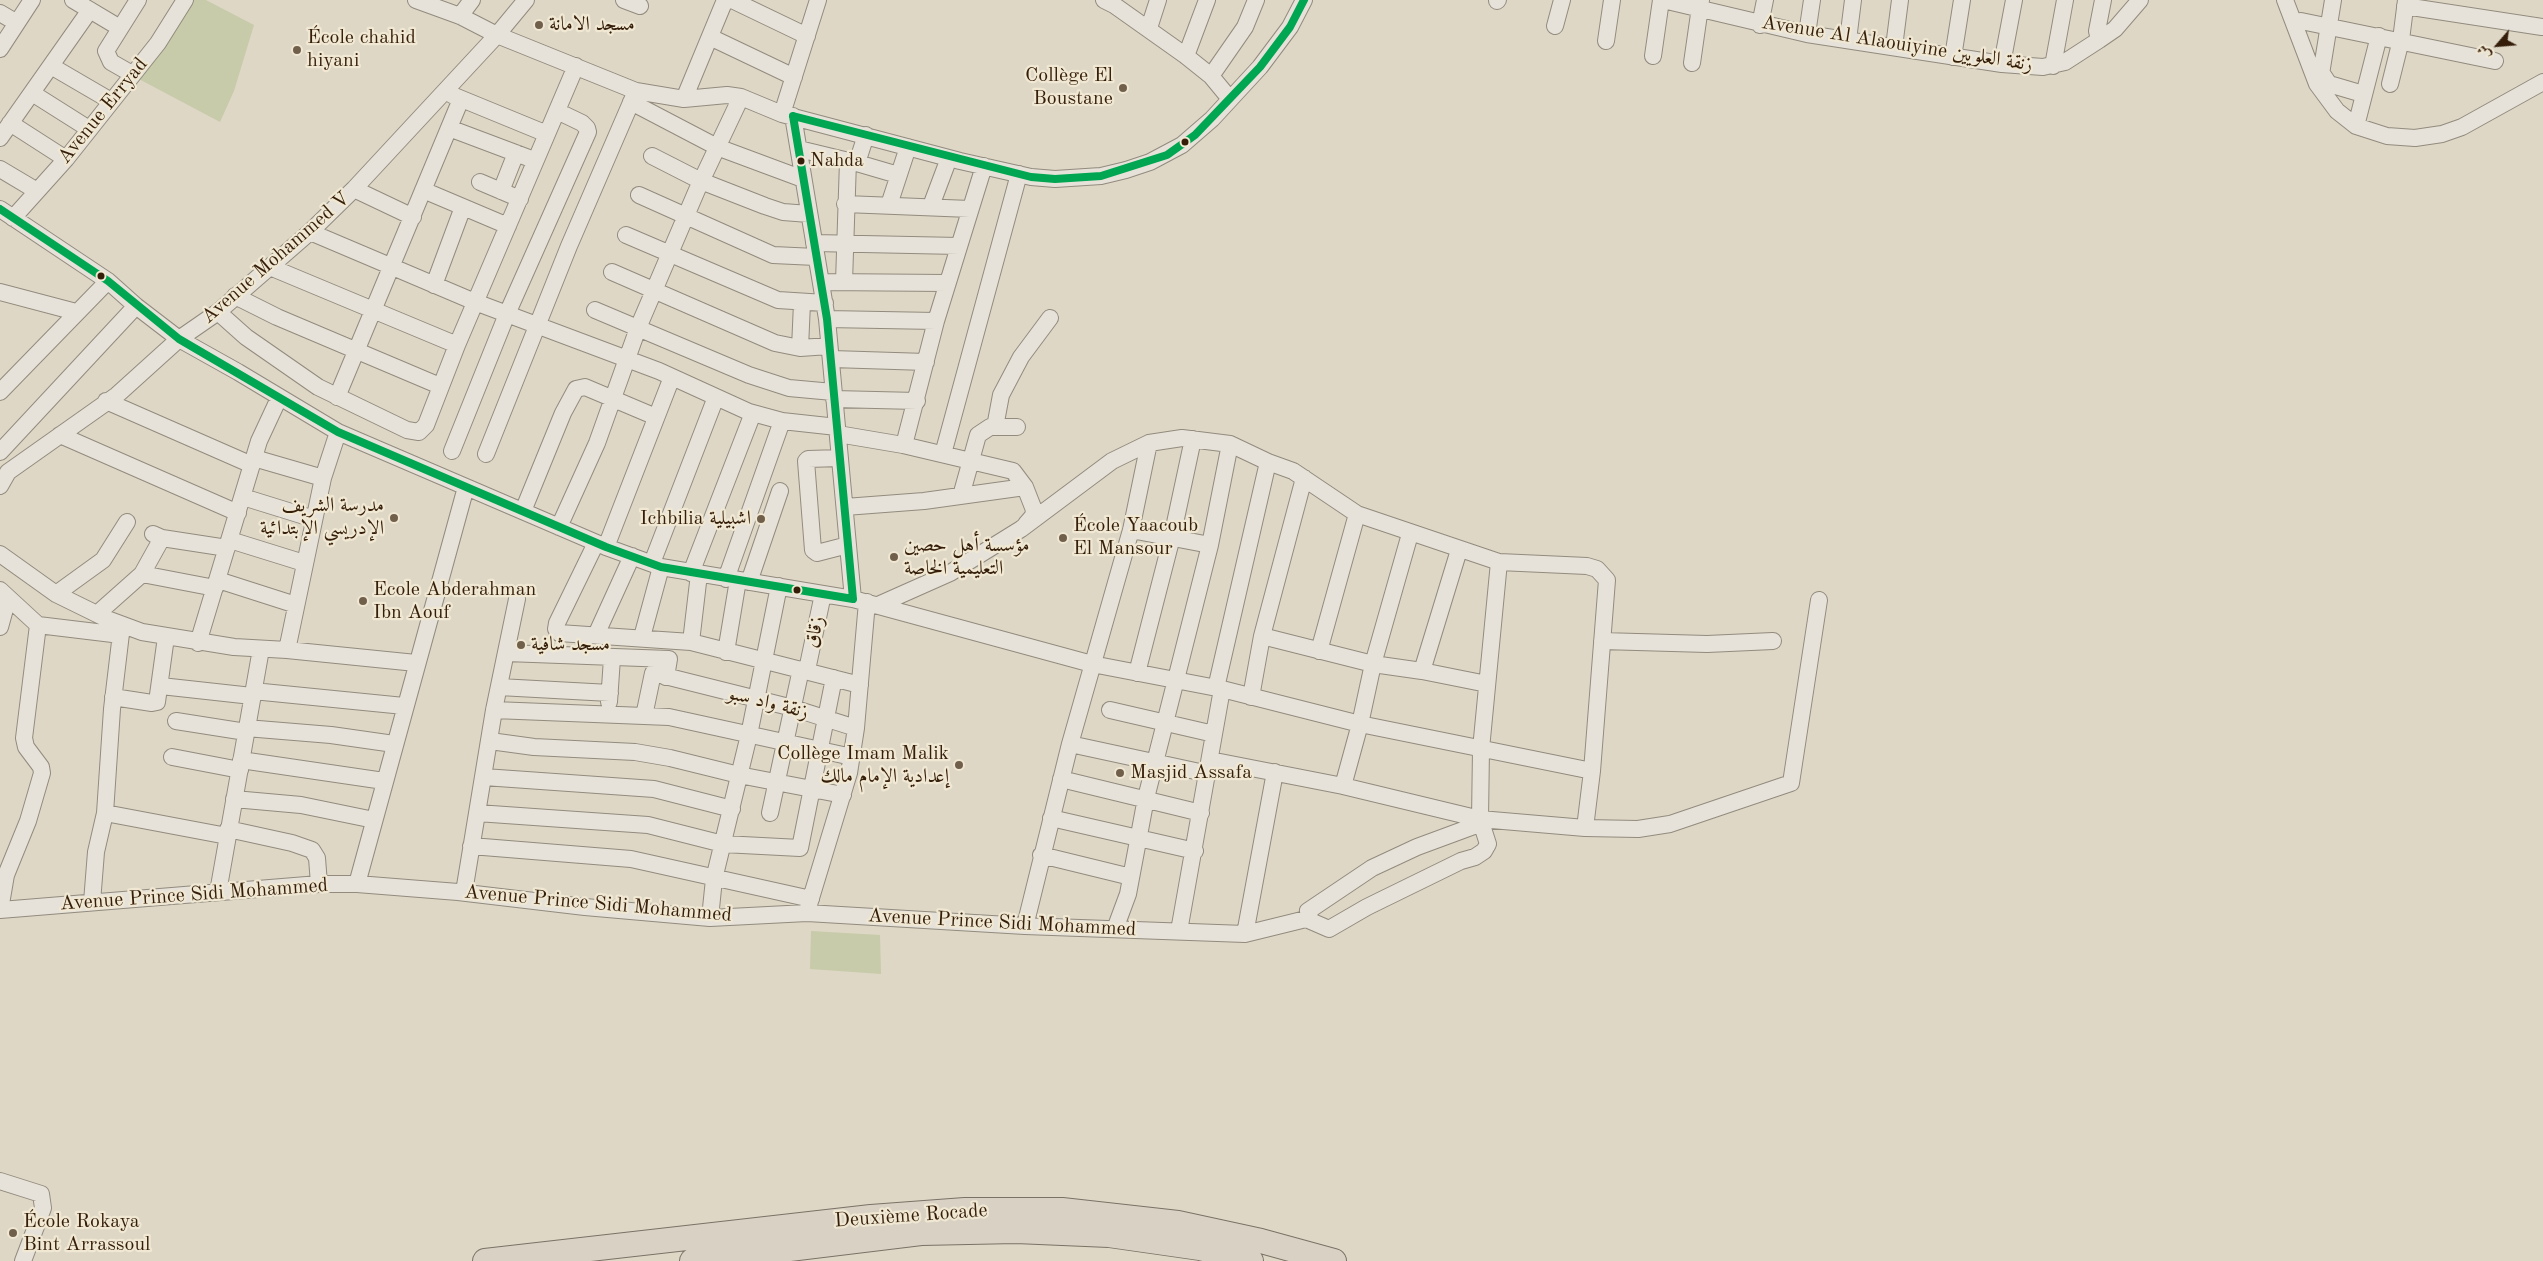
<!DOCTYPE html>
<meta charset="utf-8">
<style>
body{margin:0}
#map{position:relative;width:2543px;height:1261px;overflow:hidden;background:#ded7c6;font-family:"Old Standard TT",Amiri,serif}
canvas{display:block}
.north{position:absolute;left:2473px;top:20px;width:50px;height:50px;-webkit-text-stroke:4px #f0e8d3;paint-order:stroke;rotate:243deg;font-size:14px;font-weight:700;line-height:20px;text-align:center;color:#351e09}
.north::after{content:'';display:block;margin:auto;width:18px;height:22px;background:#351e09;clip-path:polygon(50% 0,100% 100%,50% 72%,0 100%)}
</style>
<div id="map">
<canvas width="2543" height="1261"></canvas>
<div class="north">ش</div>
</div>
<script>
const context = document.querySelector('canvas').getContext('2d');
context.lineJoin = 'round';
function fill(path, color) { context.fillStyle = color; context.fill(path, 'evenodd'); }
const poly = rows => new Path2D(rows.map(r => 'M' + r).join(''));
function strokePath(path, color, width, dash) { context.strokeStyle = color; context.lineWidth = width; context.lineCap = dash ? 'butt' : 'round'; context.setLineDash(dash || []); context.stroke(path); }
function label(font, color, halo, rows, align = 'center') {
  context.font = font + ' "Old Standard TT",Amiri,serif'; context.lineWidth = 4.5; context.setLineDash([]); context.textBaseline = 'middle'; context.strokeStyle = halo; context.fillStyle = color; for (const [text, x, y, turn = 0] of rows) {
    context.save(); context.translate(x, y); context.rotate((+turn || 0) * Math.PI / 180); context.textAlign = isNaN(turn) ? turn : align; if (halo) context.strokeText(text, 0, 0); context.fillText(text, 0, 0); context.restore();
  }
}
fill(poly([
 [193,0,206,0,254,25,234,91,220,122,137,78],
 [811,931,880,935,881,974,810,969]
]), '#c7cba9');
const minor = poly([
 [73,0,120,28],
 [416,0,460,16,497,35,636,91,684,99,727,95,741,97,782,114,960,161,1031,177,1055,179,1101,176,1126,170,1150,162,1182,145,1212,119,1260,67,1290,27,1304,0],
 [624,0,640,6],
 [732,0,807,36],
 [1104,0,1114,5,1186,56,1211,76,1230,99],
 [1663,0,1807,34,2002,64,2043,67,2065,62,2099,40,2115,29,2140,0],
 [2285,0,2317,84,2337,111,2356,126,2387,136,2415,138,2442,134,2462,127,2543,82],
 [1497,1,1498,0],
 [2405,6,2542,27],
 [0,13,17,23],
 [460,16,472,0],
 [2301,21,2495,61],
 [1760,25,1765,0],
 [1555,26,1562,0],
 [1149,28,1158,0],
 [1807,34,1812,0],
 [710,37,794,77],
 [1848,40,1853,0],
 [2099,40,2097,31,2103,0],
 [1606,41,1612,0],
 [1894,47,1900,0],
 [0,49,32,0],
 [1186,56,1207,0],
 [1653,56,1661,0],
 [1953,57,1962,0],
 [1692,63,1701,0],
 [2002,64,2014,0],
 [51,66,111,101],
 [2053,66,2065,0],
 [2317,66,2329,84,2363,94],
 [132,74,111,62,106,51,138,0],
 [2321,74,2333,0],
 [1211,76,1245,27,1256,0],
 [2390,84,2401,40,2406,0],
 [32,93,89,129],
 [452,95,547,134],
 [684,99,725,0],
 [631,102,717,147,803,179],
 [782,114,818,0],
 [793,116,827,319,853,599],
 [10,123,66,159],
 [2356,126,2379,36],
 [449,128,534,160],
 [0,138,90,10],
 [799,149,857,163,866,135],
 [652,156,701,181,765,206,783,212,809,214],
 [857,163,898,175],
 [0,169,37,191],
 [480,182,520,199],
 [354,189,413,217],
 [423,190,508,226],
 [501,191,516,153],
 [639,195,773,255,816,257],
 [845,204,970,209],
 [889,205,908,147],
 [931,206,949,158],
 [0,209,108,281,136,306,179,339,238,372,338,432,606,547,661,567,853,599,1092,664,1222,689,1360,724,1592,771,1585,828],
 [13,218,66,159,158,43,185,0],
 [310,232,475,302,659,371,749,412,782,421,837,427],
 [626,235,778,300,825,303],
 [814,243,959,246],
 [270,267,457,345],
 [612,272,775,343,800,348,829,346],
 [822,282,947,283],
 [844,282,848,161],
 [434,285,463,207],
 [0,292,76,312],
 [235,296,277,317,440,386],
 [595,310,749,375,789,388,833,392],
 [218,312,246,337,318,387,407,430,419,432,426,425,457,345,576,66],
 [827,319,936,321],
 [800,348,802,303],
 [832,359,926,362],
 [0,392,108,281],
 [337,397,461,99],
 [834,399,917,401],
 [106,401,252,465],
 [995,427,1001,395,1021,357,1050,318],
 [838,434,903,445,1013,471,1025,487,1034,510,1033,516,1026,524],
 [60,435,238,513],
 [904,445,936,321,984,166],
 [452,451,507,314,588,132,587,128,582,123,557,111],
 [0,452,136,306],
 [486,454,569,246,636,91],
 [943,454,1019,174],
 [254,458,323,478],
 [840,458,808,459,806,461,813,550,817,553,848,545],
 [1268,462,1293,471,1357,514],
 [0,486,8,472,117,395,179,339,218,312,310,232,354,189,497,35,526,0],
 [961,496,978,435,990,427,1017,427],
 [243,497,314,519],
 [845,507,924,501,1025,487],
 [523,511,563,413,576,389,585,387,656,417],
 [559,527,597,443,638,328,697,190,741,97],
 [1131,530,1210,545],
 [153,534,162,538,227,548],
 [230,540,304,563],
 [596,543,557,623,556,629,559,633,691,642,860,685],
 [606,547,672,377],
 [0,554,56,594,107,619,142,632,234,647,287,650,416,663],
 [652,563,716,397],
 [691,573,753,413],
 [142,574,215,588],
 [726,579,782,421],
 [218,580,296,605],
 [749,582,780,491],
 [0,590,38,625,121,635],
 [56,594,103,560,127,522],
 [878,605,950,573,1021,529,1112,461,1149,443,1182,438,1230,444,1268,462,1216,688],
 [97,614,142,574,162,538],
 [0,627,8,598],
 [596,635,632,556],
 [1262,636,1304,478],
 [642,637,661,567],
 [1602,641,1707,644,1773,641],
 [691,642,699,574],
 [198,643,259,441,279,398],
 [287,650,323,478,338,432],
 [1319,651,1357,514,1499,562,1587,566,1597,569,1607,580,1592,771],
 [726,652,738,580],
 [506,653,669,659,666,677],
 [807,670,823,594],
 [1422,671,1459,550],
 [1137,673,1172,537,1193,439],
 [161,686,252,696],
 [499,687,610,693],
 [253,691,404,706],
 [113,697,152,703,157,702,166,637],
 [1251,697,1262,636,1373,664,1422,671,1487,684],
 [609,702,612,658],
 [494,710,669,717,852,757],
 [1110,710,1214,734],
 [644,716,653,673,793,708,856,728],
 [176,721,246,732],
 [246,728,331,735,394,744],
 [490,741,534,747,635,752,670,758,739,775,843,795],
 [1070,744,1209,774],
 [172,757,240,770],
 [241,760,384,781],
 [1210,760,1343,786,1480,819,1585,828,1638,829,1670,824,1791,783,1819,600],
 [484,777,654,789,732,809],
 [1061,779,1201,813],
 [1343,786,1360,724,1373,664,1410,534],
 [234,799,301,805,374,820],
 [105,813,227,836],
 [477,813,648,825,723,844,800,848,834,678],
 [770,813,801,669],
 [1051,818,1195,851],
 [228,829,292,843,312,850,317,858,319,884],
 [471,846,631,859,811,899],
 [1041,855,1131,877],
 [357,884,466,487],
 [218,892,261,649],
 [464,892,494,710,517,599],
 [92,902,96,852,105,813,112,709,122,625],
 [808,908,849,773,856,728,867,602],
 [0,910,319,884,357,884,458,892,585,907,710,918,807,913,1025,926,1245,934,1306,919,1329,929,1367,907,1461,861,1475,857,1484,851,1488,844,1480,819,1481,749,1499,562],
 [0,910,6,875,28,821,42,773,41,767,26,747,24,738,38,625],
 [710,918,714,879,749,735,779,586],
 [1311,921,1308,911,1372,868,1417,847,1482,823],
 [1025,926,1070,744,1131,530,1149,443],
 [1115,929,1128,894,1146,798,1210,545,1230,444],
 [1179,931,1222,689],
 [1245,934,1275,772],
 [0,1181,41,1194,43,1208,23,1261]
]);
const highway = poly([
 [485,1261,871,1217,965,1210,1062,1210,1178,1223,1261,1241,1334,1261],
 [692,1261,921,1233,1016,1231,1109,1235,1200,1248,1251,1261]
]);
strokePath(minor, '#928b7e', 18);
strokePath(highway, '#797266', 26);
strokePath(minor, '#e6e2d9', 16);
strokePath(highway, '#d9d2c4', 24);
strokePath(poly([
 [793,116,1031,177,1055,179,1101,176,1167,155,1195,135,1260,67,1290,27,1304,0],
 [793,116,827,319,853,599],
 [0,209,108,281,179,339,338,432,606,547,661,567,853,599]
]), '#00a651', 8);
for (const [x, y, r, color] of [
 [539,25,5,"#705f4b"],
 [297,50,5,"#705f4b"],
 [1123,88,5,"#705f4b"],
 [1185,142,4.5,"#351e09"],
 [801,161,4.5,"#351e09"],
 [101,276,4.5,"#351e09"],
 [394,518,5,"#705f4b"],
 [761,519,5,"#705f4b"],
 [1063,538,5,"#705f4b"],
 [894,557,5,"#705f4b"],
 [797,590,4.5,"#351e09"],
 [363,601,5,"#705f4b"],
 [521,645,5,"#705f4b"],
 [959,765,5,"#705f4b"],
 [1120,773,5,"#705f4b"],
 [13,1233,5,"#705f4b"]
]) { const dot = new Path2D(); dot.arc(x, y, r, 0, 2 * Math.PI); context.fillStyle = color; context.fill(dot); strokePath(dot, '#f0e8d3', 2); }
label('19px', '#351e09', '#f0e8d3', [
 ["Nahda",810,161]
], 'left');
label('20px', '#351e09', '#f0e8d3', [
 ["مسجد الامانة",549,25],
 ["École chahid",307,38],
 ["hiyani",307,61],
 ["Collège El",1113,76,"right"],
 ["Boustane",1113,99,"right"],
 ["مدرسة الشريف",384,506,"right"],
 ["الإدريسي الإبتدائية",384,529,"right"],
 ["Ichbilia اشبيلية",751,519,"right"],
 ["École Yaacoub",1073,526],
 ["El Mansour",1073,549],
 ["مؤسسة أهل حصين",904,546],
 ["التعليمية الخاصة",904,569],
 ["Ecole Abderahman",373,590],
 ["Ibn Aouf",373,613],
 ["مسجد شافية",531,645],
 ["Collège Imam Malik",949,754,"right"],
 ["إعدادية الإمام مالك",949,777,"right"],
 ["Masjid Assafa",1130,773],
 ["École Rokaya",23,1222],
 ["Bint Arrassoul",23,1245]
], 'left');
label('20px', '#351e09', '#f0e8d3', [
 ["Avenue Al Alaouiyine زنقة العلويين",1897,44,9],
 ["Avenue Erryad",103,111,-51],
 ["Avenue Mohammed V",276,258,-41],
 ["زقاق",815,632,-78],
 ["زنقة واد سبو",768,703,14],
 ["Avenue Prince Sidi Mohammed",194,895,-4],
 ["Avenue Prince Sidi Mohammed",598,904,5],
 ["Avenue Prince Sidi Mohammed",1002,923,3],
 ["Deuxième Rocade",911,1216,-4]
]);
</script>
